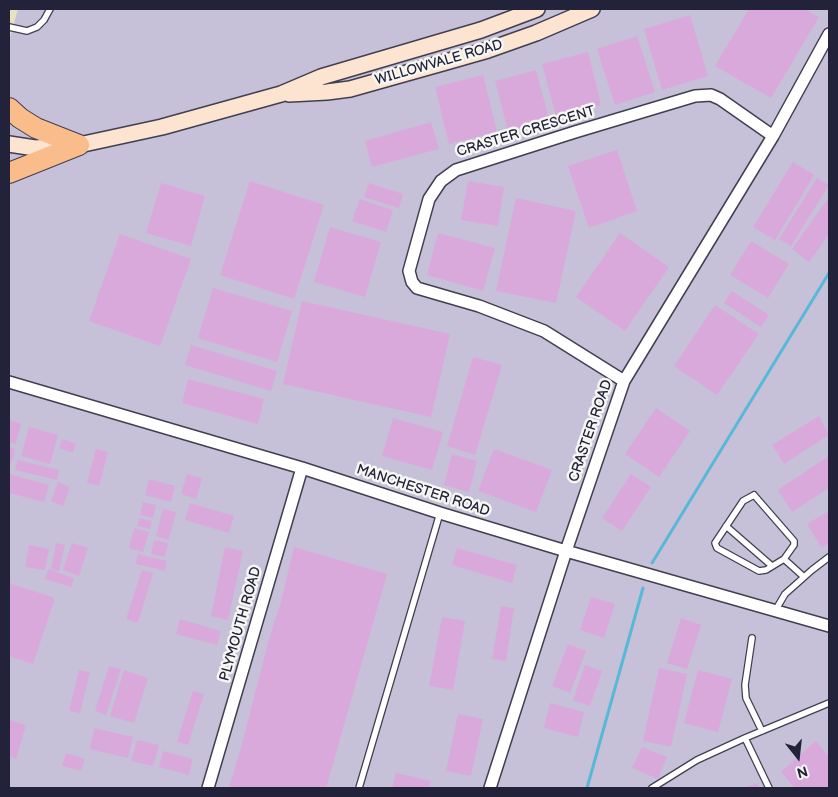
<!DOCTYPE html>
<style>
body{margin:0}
#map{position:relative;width:838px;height:797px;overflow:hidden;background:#eae1c0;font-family:"Balsamiq Sans",sans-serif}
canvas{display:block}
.frame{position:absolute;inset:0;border:10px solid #22223b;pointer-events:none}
.north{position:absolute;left:773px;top:732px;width:50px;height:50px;-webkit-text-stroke:4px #f6f6f2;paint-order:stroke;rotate:164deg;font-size:14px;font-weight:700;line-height:20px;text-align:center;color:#22223b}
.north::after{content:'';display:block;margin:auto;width:18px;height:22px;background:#22223b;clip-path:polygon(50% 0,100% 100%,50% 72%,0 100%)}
</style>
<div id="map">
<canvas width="838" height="797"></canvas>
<div class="frame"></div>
<div class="north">N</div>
</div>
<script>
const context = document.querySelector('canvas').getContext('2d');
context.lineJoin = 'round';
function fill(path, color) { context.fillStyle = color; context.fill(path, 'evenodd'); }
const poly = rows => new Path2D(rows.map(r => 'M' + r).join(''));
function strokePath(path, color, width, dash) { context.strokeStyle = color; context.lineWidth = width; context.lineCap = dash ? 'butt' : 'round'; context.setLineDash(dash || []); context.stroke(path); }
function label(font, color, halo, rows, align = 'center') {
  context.font = font + ' "Balsamiq Sans",sans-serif'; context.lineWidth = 5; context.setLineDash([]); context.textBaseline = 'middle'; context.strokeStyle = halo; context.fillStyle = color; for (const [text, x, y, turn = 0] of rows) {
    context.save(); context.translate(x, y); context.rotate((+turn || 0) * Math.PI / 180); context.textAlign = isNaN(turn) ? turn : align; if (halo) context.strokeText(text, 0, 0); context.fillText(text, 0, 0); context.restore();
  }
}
fill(poly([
 [18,9,829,9,829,788,9,788,9,41]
]), '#c6c0d9');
strokePath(poly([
 [652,563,829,273],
 [587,788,643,588]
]), '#58b8d7', 3);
fill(poly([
 [749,9,804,9,819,17,771,98,715,66],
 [690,15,708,76,662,90,644,29],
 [637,36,655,92,615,105,597,49],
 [588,52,601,105,556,116,542,64],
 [536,70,549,119,508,131,495,81],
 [483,75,497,132,449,144,435,87],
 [431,122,439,149,372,167,365,141],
 [617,150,637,211,589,228,568,166],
 [793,162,814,175,775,240,753,227],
 [817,178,829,185,791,246,779,239],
 [250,181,324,205,294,299,220,275],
 [468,181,504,187,498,226,461,220],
 [161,183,205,196,191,246,146,233],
 [369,183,403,194,399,208,364,197],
 [829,197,829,234,809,262,792,249],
 [516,198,576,211,556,303,496,291],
 [360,199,393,210,386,232,352,221],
 [330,227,381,242,365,297,314,282],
 [438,233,495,248,483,291,427,275],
 [620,233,669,267,625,331,576,297],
 [120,234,191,259,160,346,89,321],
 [751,241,789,264,768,298,730,275],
 [213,288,292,311,277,362,198,338],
 [732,291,769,315,761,327,724,303],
 [302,301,450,334,431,417,283,384],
 [715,305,759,334,717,395,674,366],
 [191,345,277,371,271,391,185,365],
 [473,357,502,365,475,455,447,446],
 [188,379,264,399,258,424,182,403],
 [656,408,690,431,659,477,625,454],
 [819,416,829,435,784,464,772,445],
 [393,418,443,432,432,470,382,456],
 [9,420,21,424,15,444,9,442],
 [29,427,58,435,50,464,21,456],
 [62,439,76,444,73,453,59,448],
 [9,447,15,449,12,462,9,461],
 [96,449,108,452,99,486,87,483],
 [494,449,552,470,536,512,478,491],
 [452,454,477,461,469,492,444,485],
 [829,456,829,488,792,512,778,490],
 [18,460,59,470,57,480,15,470],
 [9,474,49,485,44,502,9,493],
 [187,474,202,478,196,499,181,494],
 [631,474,651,487,622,531,602,518],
 [149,479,175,486,171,502,145,495],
 [58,482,70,487,63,506,51,501],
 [143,502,156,505,153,518,140,515],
 [190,503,234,516,229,533,185,520],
 [163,509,176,512,169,540,156,536],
 [829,511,829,543,822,548,807,524],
 [139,518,152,521,150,529,137,526],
 [134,528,149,532,143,552,129,548],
 [154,540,168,543,165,557,151,554],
 [56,543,65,545,59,571,51,569],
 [72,543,88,548,79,576,63,570],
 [29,545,49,549,45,570,25,567],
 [225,547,243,551,228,620,211,616],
 [294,547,387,574,326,788,229,788,241,748,269,639,281,602],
 [457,548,517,565,512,583,452,565],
 [138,554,167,561,165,571,136,564],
 [48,569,74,578,72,587,45,579],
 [142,570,153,573,138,623,126,619],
 [9,583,55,598,33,664,9,656],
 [591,597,615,604,604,638,580,630],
 [501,606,514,608,506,661,492,659],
 [442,617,465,621,453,690,429,686],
 [681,618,701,625,687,669,667,663],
 [180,619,221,631,217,645,176,634],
 [568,644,586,651,570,693,552,686],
 [585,665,602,671,590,706,573,700],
 [109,666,121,669,106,715,95,711],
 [659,668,687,674,671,747,643,741],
 [79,670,90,672,80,713,69,711],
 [124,670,148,678,134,723,110,716],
 [698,670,732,679,718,732,684,723],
 [193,691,204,694,188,745,177,742],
 [550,703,584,712,578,737,544,728],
 [458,714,483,719,471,776,446,771],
 [9,720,26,725,16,759,9,756],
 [94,728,133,737,128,758,90,749],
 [137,740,159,745,153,766,131,761],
 [816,741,829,757,829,788,795,788,781,772],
 [642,747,667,757,658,779,632,768],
 [163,751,193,759,189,775,159,767],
 [66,753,85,759,81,771,62,766],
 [396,773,431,781,429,788,392,788],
 [757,783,759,788,744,788]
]), '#daa9dc');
const lane = poly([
 [9,27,27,31,37,27,44,20,50,9],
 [754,495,794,541,794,545,784,559,766,570,759,571,717,548,715,543,743,501,754,495],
 [726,526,772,566],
 [784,559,804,577],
 [775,611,785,594,812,570,829,557],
 [752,638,745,685,746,698,762,731],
 [745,738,769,788],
 [359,788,440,513],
 [652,788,697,760,745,738,829,703]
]);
const street = poly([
 [624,381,544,331,479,306,417,288,412,282,409,271,429,199,441,181,456,170,575,132,695,96,711,95,720,99,773,136],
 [9,382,302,468,440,513,566,551,829,626],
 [208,788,302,468],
 [490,788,566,551,624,381,773,136,829,34]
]);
const secondary = poly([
 [289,94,327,92,350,89,446,62,488,50,536,33,592,9],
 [9,144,35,148,79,145,162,127,281,94,321,77,481,30,537,9]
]);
const highway = poly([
 [9,108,20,118,36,128,79,145],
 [9,173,79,145]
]);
strokePath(lane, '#403f4f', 8);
strokePath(street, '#403f4f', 14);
strokePath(secondary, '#403f4f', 18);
strokePath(highway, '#403f4f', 22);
strokePath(lane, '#fff', 5.5);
strokePath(street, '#fff', 11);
strokePath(secondary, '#fde4d0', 15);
strokePath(highway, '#f9bc8a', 20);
label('14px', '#22223b', '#f6f6f2', [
 ["WILLOWVALE ROAD",439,63,-16],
 ["CRASTER CRESCENT",526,132,-17],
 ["CRASTER ROAD",591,431,-71],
 ["MANCHESTER ROAD",423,491,18],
 ["PLYMOUTH ROAD",241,624,-74]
]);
</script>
